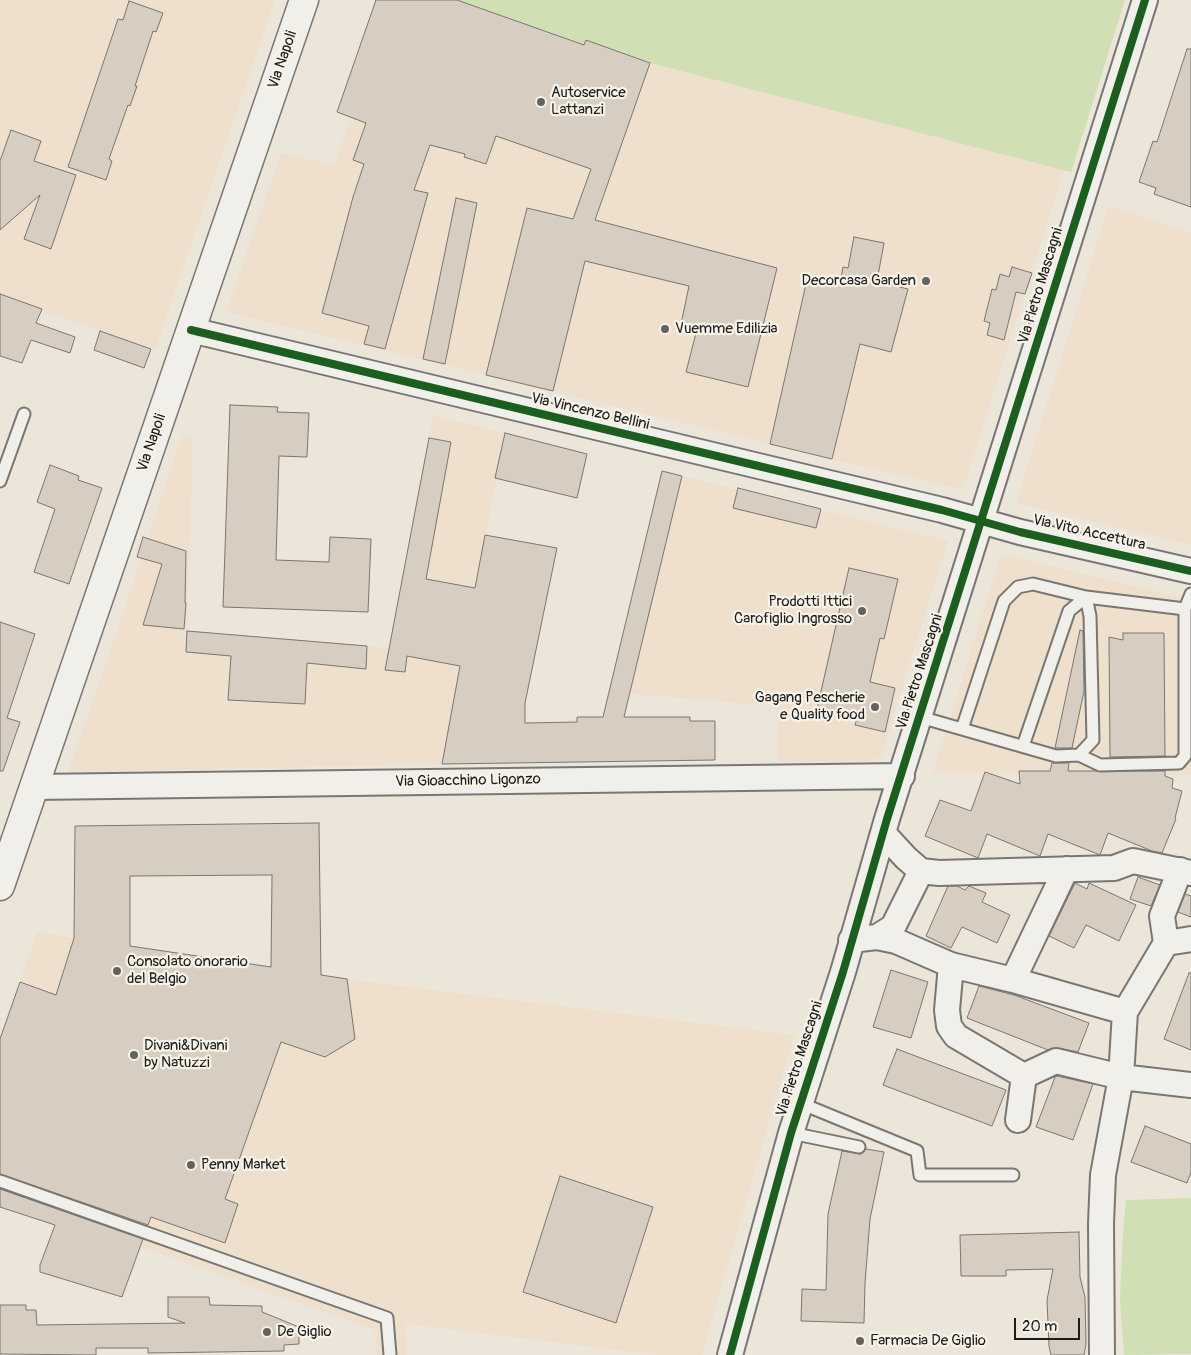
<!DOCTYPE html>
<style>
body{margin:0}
#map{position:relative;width:1191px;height:1355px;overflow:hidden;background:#ece5da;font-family:Pangolin,sans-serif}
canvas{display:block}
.scale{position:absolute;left:1014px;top:1318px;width:66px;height:22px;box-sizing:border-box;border:2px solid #1c1c1c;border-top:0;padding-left:6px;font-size:15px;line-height:18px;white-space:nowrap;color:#1c1c1c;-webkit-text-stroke:4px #f7f3e8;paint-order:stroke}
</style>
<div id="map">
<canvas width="1191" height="1355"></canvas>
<div class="scale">20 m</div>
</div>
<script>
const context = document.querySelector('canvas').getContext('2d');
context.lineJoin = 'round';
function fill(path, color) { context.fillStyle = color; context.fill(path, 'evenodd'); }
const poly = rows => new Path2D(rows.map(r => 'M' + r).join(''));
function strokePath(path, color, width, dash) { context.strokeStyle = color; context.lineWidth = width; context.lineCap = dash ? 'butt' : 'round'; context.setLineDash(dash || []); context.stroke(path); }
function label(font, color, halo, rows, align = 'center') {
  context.font = font + ' Pangolin,sans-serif'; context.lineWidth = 4.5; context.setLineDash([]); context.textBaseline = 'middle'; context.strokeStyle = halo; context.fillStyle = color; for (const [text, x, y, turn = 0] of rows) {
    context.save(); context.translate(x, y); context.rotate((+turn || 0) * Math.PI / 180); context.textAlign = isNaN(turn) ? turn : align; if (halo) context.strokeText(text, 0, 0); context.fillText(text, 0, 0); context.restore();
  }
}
fill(poly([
 [0,0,275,0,155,350,0,296],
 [376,0,457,0,583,45,585,40,650,63,1064,170,963,490,832,459,872,295,808,276,770,444,226,312,281,153,334,165,351,118,337,112],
 [1109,205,1191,233,1191,545,1016,503],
 [433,416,505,433,442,764,68,772,119,625,182,435,193,439,187,631,389,648],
 [662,471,948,541,881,756,869,761,778,762,777,706,609,692],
 [1001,554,1191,600,1191,775,933,772],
 [37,932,368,982,794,1035,702,1355,657,1355,405,1324,407,1355,377,1355,375,1330,0,1197,0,1039]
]), '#efe0cd');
fill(poly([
 [457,0,1125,0,1071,172,650,63,586,40,584,45],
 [1191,1198,1191,1354,1124,1355,1120,1299,1123,1232,1126,1200]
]), '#d0e0b4');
const building = poly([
 [376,0,457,0,584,45,586,40,650,63,595,220,777,268,748,387,686,372,696,333,680,329,689,286,585,261,553,391,486,375,527,208,573,219,591,169,496,136,486,164,464,157,465,154,430,145,414,190,428,193,385,349,364,344,369,326,322,313,353,197,364,164,353,160,366,123,337,112,376,0],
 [129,1,163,13,156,32,153,31,135,86,137,86,130,106,128,105,109,159,112,161,106,180,68,167,118,19,123,20,129,1],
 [1187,49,1191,49,1191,207,1154,194,1156,188,1139,182,1153,141,1157,142,1187,49],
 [11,130,41,141,34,161,76,175,51,249,24,239,40,195,0,230,0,161,11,130],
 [456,198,477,203,445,364,423,359,456,198],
 [854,237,884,243,877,281,908,289,891,352,860,344,832,459,770,444,808,275,840,284,843,267,848,268,854,237],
 [1012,267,1032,273,1025,294,1016,292,1004,340,987,335,990,323,984,321,992,289,996,290,1000,274,1009,277,1012,267],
 [0,294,42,309,36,323,75,337,70,353,31,340,22,363,0,356,0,294],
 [100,331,151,349,144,368,94,350,100,331],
 [230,405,278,407,277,412,309,413,307,457,279,456,276,560,329,562,330,537,371,539,368,612,223,607,230,405],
 [505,433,587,454,577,498,495,478,505,433],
 [429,438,451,442,426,579,475,588,485,535,557,548,525,703,525,723,577,722,577,717,603,717,662,471,682,476,624,717,690,717,690,721,715,721,715,760,442,764,460,666,407,656,405,672,385,670,429,438],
 [50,465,79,476,78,480,102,488,69,584,34,572,55,509,37,502,50,465],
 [738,488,821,509,816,528,733,508,738,488],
 [143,537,186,551,185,603,186,603,184,629,143,625,162,564,137,557,143,537],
 [849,568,898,579,884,639,880,638,870,682,895,688,885,732,855,725,857,718,817,709,849,568],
 [0,622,35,634,7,718,20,722,3,771,0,771,0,622],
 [1080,630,1083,631,1084,691,1072,748,1055,748,1080,630],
 [187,631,367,646,366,669,307,663,305,704,228,700,231,656,186,652,187,631],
 [1123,633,1164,633,1165,756,1110,757,1109,637,1123,640,1123,633],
 [1052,763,1069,763,1068,771,1165,771,1165,776,1173,779,1172,788,1182,791,1175,818,1176,819,1162,853,1152,851,1108,833,1100,855,1048,834,1040,856,987,834,978,858,925,836,940,800,971,811,985,772,1020,784,1019,771,1050,771,1052,763],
 [319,823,321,975,347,979,355,1039,325,1057,281,1042,225,1199,238,1204,225,1243,151,1217,148,1225,0,1174,0,1039,20,982,56,995,74,938,75,826,319,823],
 [272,875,271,967,130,946,130,876,272,875],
 [1138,877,1160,885,1151,906,1130,899,1138,877],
 [1075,883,1087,889,1089,883,1136,905,1119,941,1086,925,1074,948,1049,936,1075,883],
 [948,886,957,886,965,890,969,886,986,893,982,902,1010,915,997,943,962,927,951,948,926,936,948,886],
 [1185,894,1191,896,1191,917,1178,912,1185,894],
 [891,970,928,982,911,1038,873,1027,891,970],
 [1189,973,1191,973,1191,1050,1164,1039,1189,973],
 [979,986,1014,995,1089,1023,1078,1052,1059,1048,1048,1050,967,1018,979,986],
 [897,1049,1006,1090,992,1126,883,1085,897,1049],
 [1057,1076,1093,1084,1073,1140,1036,1127,1055,1077,1057,1076],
 [1145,1126,1191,1144,1191,1172,1187,1183,1131,1162,1145,1126],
 [866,1149,884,1152,870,1219,865,1283,864,1323,801,1321,802,1289,826,1290,828,1214,842,1151,861,1154,866,1149],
 [560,1176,653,1207,616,1323,523,1292,560,1176],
 [0,1189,143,1239,122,1297,40,1272,40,1265,55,1225,0,1207,0,1189],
 [1079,1232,1080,1277,1085,1297,1086,1344,1084,1355,1051,1355,1049,1346,1047,1300,1053,1269,1006,1270,1006,1276,961,1276,960,1235,1079,1232],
 [168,1297,209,1297,210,1305,262,1306,262,1312,299,1327,299,1344,284,1345,284,1351,148,1353,148,1348,96,1348,96,1355,0,1354,0,1305,26,1305,26,1310,36,1310,37,1325,185,1323,168,1317,168,1297]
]);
fill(building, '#d7cdc0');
strokePath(building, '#7a7672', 1);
const lane = poly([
 [0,481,24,414],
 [920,717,1056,756,1079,755,1093,740,1090,616,1086,597,1069,611,1023,746],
 [962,729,1004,601,1018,587,1033,584,1086,597,1185,609],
 [1079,755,1100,765,1179,763,1185,756,1185,609,1191,594],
 [800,1103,917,1151,920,1175,1013,1175],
 [791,1133,859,1147],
 [0,1181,387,1318,390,1355]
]);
const street = poly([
 [191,330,942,510,1020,532,1191,571],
 [34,787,902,776],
 [883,833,906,858,921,871,939,873,1114,868,1133,861,1191,873],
 [877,937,893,927,921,871],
 [851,940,877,937,896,941,951,965,1013,980,1125,1012],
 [1166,943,1191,939],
 [951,965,947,1010,949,1026,956,1036,1024,1076,1018,1120],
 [1013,980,1066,869],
 [1024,1076,1056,1061,1121,1077,1191,1085],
 [730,1355,791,1133,843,972,887,819,1145,0],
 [1102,1355,1101,1223,1103,1175,1121,1077,1125,1012,1166,943,1162,916,1180,870]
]);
const secondary = poly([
 [0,886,304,0]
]);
strokePath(lane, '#7a7672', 15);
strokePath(street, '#7a7672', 28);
strokePath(secondary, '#7a7672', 31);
strokePath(lane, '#f1efea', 11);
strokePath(street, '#f1efea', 24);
strokePath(secondary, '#f1efea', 28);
strokePath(poly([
 [191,330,942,510,1020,532,1191,571],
 [730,1355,791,1133,843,972,887,819,1145,0]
]), '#1b5e20', 8);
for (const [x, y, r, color] of [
 [541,102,5,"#65625e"],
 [926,281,5,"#65625e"],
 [665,329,5,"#65625e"],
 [862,611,5,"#65625e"],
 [875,707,5,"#65625e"],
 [117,971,5,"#65625e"],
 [134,1055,5,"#65625e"],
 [191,1165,5,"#65625e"],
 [267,1332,5,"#65625e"],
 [860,1341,5,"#65625e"]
]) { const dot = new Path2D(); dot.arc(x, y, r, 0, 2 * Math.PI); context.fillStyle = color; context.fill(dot); strokePath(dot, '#f7f3e8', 2); }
label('15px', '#1c1c1c', '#f7f3e8', [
 ["Via Napoli",283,60,-71],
 ["Via Pietro Mascagni",1041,286,-73],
 ["Via Vincenzo Bellini",590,412,13],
 ["Via Napoli",152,443,-71],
 ["Via Vito Accettura",1089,533,13],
 ["Via Pietro Mascagni",920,672,-72],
 ["Via Gioacchino Ligonzo",468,781,-1],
 ["Via Pietro Mascagni",800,1059,-72]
]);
label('15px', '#1c1c1c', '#f7f3e8', [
 ["Autoservice",551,93],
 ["Lattanzi",551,110],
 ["Decorcasa Garden",916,281,"right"],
 ["Vuemme Edilizia",675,329],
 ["Prodotti Ittici",852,602,"right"],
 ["Carofiglio Ingrosso",852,619,"right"],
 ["Gagang Pescherie",865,698,"right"],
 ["e Quality food",865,715,"right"],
 ["Consolato onorario",127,962],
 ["del Belgio",127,979],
 ["Divani&Divani",144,1046],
 ["by Natuzzi",144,1063],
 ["Penny Market",201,1165],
 ["De Giglio",277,1332],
 ["Farmacia De Giglio",870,1341]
], 'left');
</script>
